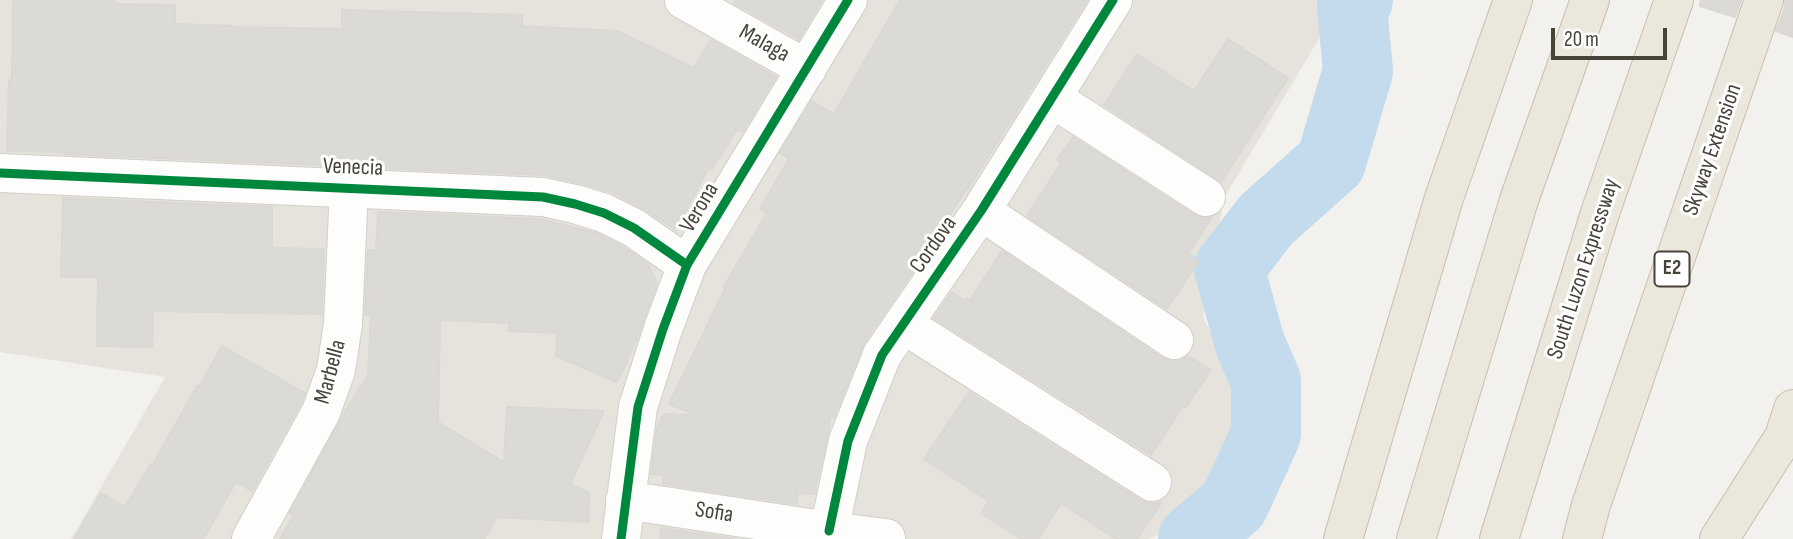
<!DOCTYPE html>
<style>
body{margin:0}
#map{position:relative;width:1793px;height:539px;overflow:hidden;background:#f3f1ee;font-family:"Sofia Sans Condensed",sans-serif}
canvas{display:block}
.scale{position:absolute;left:1551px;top:28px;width:116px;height:32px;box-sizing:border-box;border:4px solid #48433a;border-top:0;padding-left:9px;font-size:21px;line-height:24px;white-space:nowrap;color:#48433a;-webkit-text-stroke:5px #fff;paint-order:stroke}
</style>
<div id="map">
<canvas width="1793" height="539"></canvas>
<div class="scale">20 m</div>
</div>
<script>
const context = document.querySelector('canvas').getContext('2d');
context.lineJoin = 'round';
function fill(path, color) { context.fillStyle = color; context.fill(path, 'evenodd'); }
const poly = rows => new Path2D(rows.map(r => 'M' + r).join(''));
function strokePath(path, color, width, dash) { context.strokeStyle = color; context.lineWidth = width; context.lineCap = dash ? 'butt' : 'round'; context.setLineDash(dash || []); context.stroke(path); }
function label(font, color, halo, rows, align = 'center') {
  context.font = font + ' "Sofia Sans Condensed",sans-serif'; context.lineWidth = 6; context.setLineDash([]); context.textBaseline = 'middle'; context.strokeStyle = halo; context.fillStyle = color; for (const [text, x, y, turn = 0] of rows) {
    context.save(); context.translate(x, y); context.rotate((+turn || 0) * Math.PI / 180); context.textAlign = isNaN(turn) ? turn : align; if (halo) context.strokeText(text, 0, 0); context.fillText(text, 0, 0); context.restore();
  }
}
fill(poly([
 [0,0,1342,0,1224,198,1203,317,1249,408,1219,490,1171,530,1148,539,71,539,165,377,0,352]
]), '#e6e3dc');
strokePath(poly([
 [1193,539,1234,504,1266,434,1266,381,1250,344,1229,268,1266,220,1331,162,1358,71,1352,7,1358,0]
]), '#c3dbec', 70);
const building = poly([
 [13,0,115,0,115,4,175,5,175,24,233,26,233,27,342,29,342,10,522,15,522,26,617,31,694,68,711,40,776,77,742,132,737,129,712,169,709,167,676,230,646,210,614,193,581,183,544,175,356,167,349,165,344,166,64,154,64,152,7,151,9,80,12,80,13,0],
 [736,0,822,0,799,39,734,3,736,0],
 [900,0,1087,0,968,189,967,188,924,255,864,343,834,417,830,416,829,429,814,494,797,493,797,504,663,484,663,475,651,474,657,428,664,414,696,415,669,404,726,287,724,286,767,213,760,209,789,159,780,153,812,101,834,114,900,0],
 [1701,0,1741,0,1735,17,1700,6,1701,0],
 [1785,0,1793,0,1793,37,1776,31,1785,7,1785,0],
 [1228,39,1288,78,1221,182,1104,105,1137,54,1194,91,1228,39],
 [1073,137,1194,215,1204,219,1212,217,1188,254,1199,261,1167,309,1027,216,1061,163,1057,160,1073,137],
 [63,198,272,207,272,248,324,249,322,314,153,311,152,347,97,346,98,277,61,277,63,198],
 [378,212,540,219,596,233,623,247,648,264,657,284,636,341,617,382,556,356,557,333,509,331,509,323,440,320,438,422,504,462,507,407,604,411,570,484,589,493,588,522,497,517,484,539,280,539,294,515,290,513,343,415,368,375,371,315,365,315,368,250,376,250,378,212],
 [1002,251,1162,358,1173,362,1183,360,1188,356,1211,370,1186,407,1183,406,1151,455,934,318,952,292,965,301,967,298,970,300,1002,251],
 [222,346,305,393,301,403,252,491,236,482,203,539,74,539,101,493,125,507,151,464,151,468,197,386,199,387,222,346],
 [969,392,1140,500,1150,504,1162,502,1137,539,1116,539,1061,503,1038,539,1021,539,981,513,989,501,924,459,969,392],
 [661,528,736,539,660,539,661,528]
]);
fill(building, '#dcdad6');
strokePath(building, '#dbd8d4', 2);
const minor = poly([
 [684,0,807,69],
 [1052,98,1206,197],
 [0,173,543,197,575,204,604,213,634,228,687,265],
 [981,211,1174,340],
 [903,324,1152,482],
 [625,500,829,531,886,538],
 [829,531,848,441,882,355,981,211,1113,0],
 [251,539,321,412,336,370,343,324,349,187],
 [621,539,638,407,663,329,687,265,848,0]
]);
const highway = poly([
 [1343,539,1444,198,1513,0],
 [1416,539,1519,200,1590,0],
 [1499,539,1600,213,1674,0],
 [1582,539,1591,505,1764,0],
 [1719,539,1784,437,1793,409]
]);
strokePath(minor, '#d1cfcb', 40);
strokePath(highway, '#c8beac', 40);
strokePath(minor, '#fdfdfc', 38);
strokePath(highway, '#ebe7dd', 38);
strokePath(poly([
 [0,173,543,197,575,204,604,213,634,228,687,265],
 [829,531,848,441,882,355,981,211,1113,0],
 [621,539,638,407,663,329,687,265,848,0]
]), '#00873e', 9);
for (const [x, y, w] of [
 [1672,269,35]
]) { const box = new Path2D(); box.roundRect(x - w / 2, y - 17.5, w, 35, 5); context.fillStyle = '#fff'; context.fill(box); strokePath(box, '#48433a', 2); }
label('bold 21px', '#48433a', null, [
 ["E2",1672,269]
]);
label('23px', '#48433a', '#fff', [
 ["Malaga",764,44,29],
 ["Skyway Extension",1713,150,-71],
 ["Venecia",353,168,2],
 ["Verona",700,208,-59],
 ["Cordova",934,245,-55],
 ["South Luzon Expressway",1584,269,-72],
 ["Marbella",331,372,-75],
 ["Sofia",714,513,9]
]);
</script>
